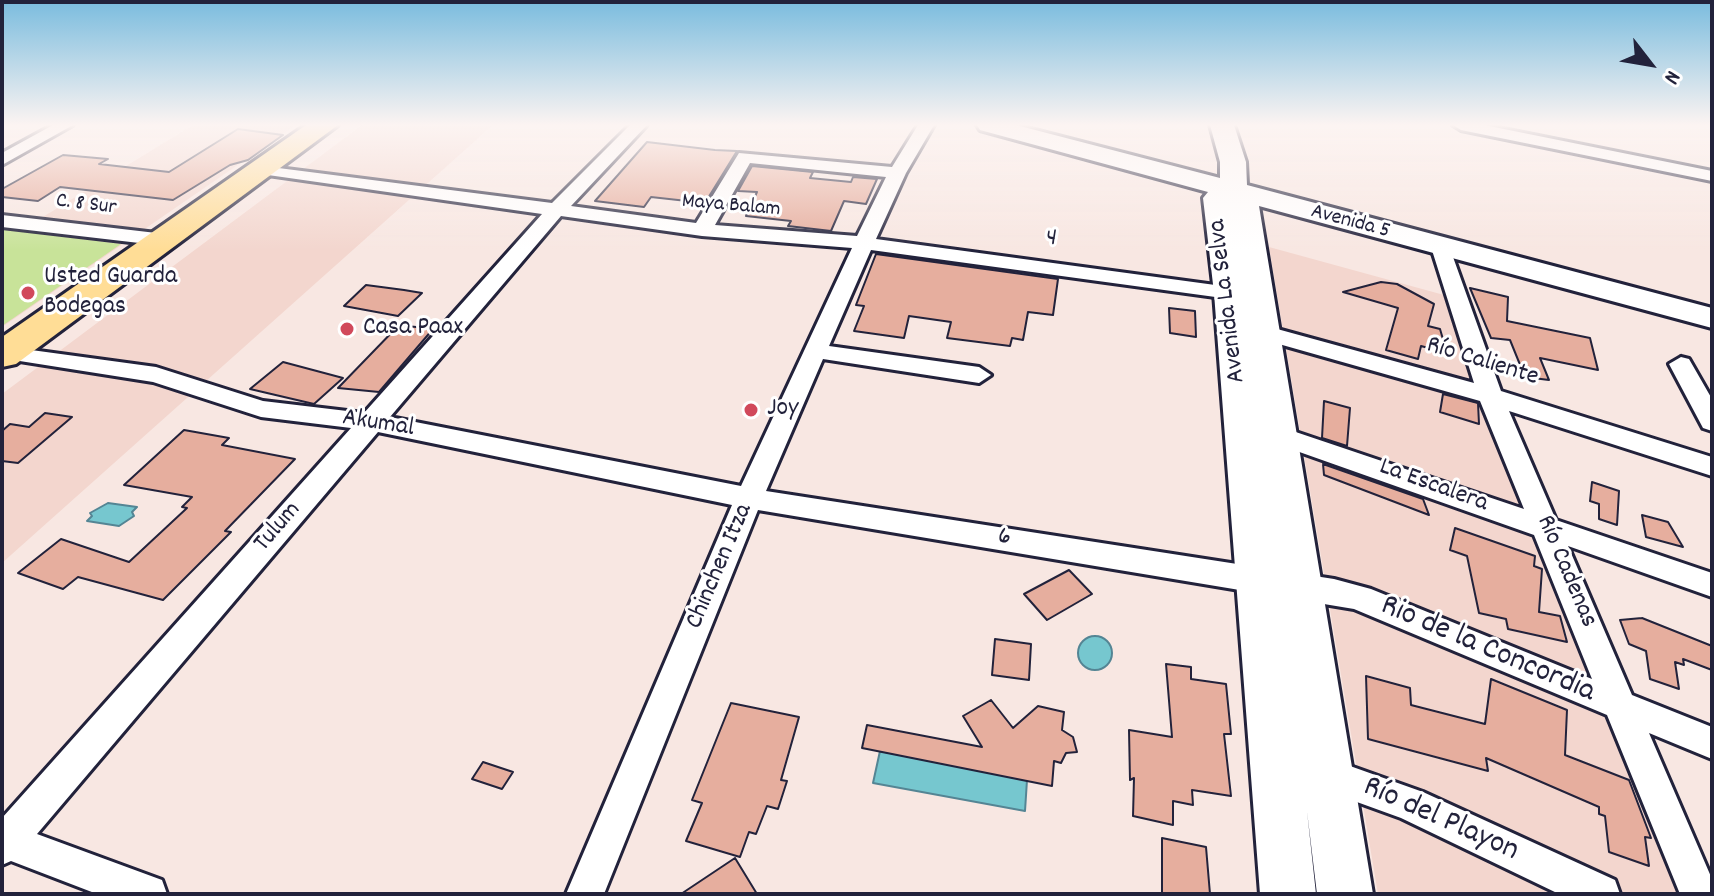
<!DOCTYPE html>
<meta charset="utf-8">
<style>
body{margin:0}
#map{position:relative;width:1714px;height:896px;overflow:hidden;background:#f8e7e2;font-family:Dekko,sans-serif}
canvas{display:block}
.frame{position:absolute;inset:0;border:4px solid #22223b;pointer-events:none}
.north{position:absolute;left:1610px;top:24px;width:80px;height:80px;-webkit-text-stroke:6px #fff;paint-order:stroke;rotate:121deg;font-size:22px;font-weight:700;line-height:32px;text-align:center;color:#22223b}
.north::after{content:'';display:block;margin:auto;width:28px;height:36px;background:#22223b;clip-path:polygon(50% 0,100% 100%,50% 72%,0 100%)}
</style>
<div id="map">
<canvas width="1714" height="896"></canvas>
<div class="frame"></div>
<div class="north">N</div>
</div>
<script>
const context = document.querySelector('canvas').getContext('2d');
context.lineJoin = 'round';
function fill(path, color) { context.fillStyle = color; context.fill(path, 'evenodd'); }
const poly = rows => new Path2D(rows.map(r => 'M' + r).join(''));
function strokePath(path, color, width, dash) { context.strokeStyle = color; context.lineWidth = width; context.lineCap = dash ? 'butt' : 'round'; context.setLineDash(dash || []); context.stroke(path); }
function label(font, color, halo, rows, align = 'center') {
  context.font = font + ' Dekko,sans-serif'; context.lineWidth = 6; context.setLineDash([]); context.textBaseline = 'middle'; context.strokeStyle = halo; context.fillStyle = color; for (const [text, x, y, turn = 0] of rows) {
    context.save(); context.translate(x, y); context.rotate((+turn || 0) * Math.PI / 180); context.textAlign = isNaN(turn) ? turn : align; if (halo) context.strokeText(text, 0, 0); context.fillText(text, 0, 0); context.restore();
  }
}
fill(poly([
 [193,125,296,125,2,327,2,242],
 [362,125,493,125,2,563,2,394],
 [1269,247,1444,295,1682,894,1378,894]
]), '#f3d6ce');
fill(poly([
 [2,229,121,244,2,326]
]), '#c8e399');
const water = poly([
 [108,503,137,507,132,512,134,516,119,526,87,521,92,516,90,513,108,503],
 '1078 653a17 17 0 1 1 34 0a17 17 0 1 1-34 0Z',
 [880,751,1027,780,1025,811,873,783,880,751]
]);
fill(water, '#76c7cf');
strokePath(water, '#548594', 2);
const building = poly([
 [238,129,283,135,248,160,230,165,173,200,60,187,38,201,2,197,2,189,63,155,108,159,99,164,169,172,238,129],
 [647,142,715,150,737,151,705,203,651,197,644,207,595,201,647,142],
 [752,166,813,172,810,178,851,182,853,177,877,179,866,204,844,201,831,231,788,226,791,221,746,216,757,192,738,191,752,166],
 [876,254,1058,279,1053,315,1028,312,1023,340,1012,338,1010,346,947,338,951,322,909,316,904,338,854,331,864,306,856,305,876,254],
 [1381,282,1397,284,1434,304,1428,326,1440,329,1447,353,1421,346,1418,359,1386,350,1398,308,1343,292,1381,282],
 [366,285,404,290,422,293,398,316,344,306,366,285],
 [1470,288,1508,297,1507,321,1590,338,1598,370,1540,358,1549,380,1525,377,1510,340,1491,338,1470,288],
 [1169,308,1195,311,1196,337,1170,333,1169,308],
 [399,325,433,329,379,392,338,388,399,325],
 [283,362,343,378,314,404,250,389,283,362],
 [1443,394,1478,403,1479,424,1440,412,1443,394],
 [1324,401,1350,408,1347,446,1322,438,1324,401],
 [45,413,72,417,18,463,2,461,2,431,10,424,29,427,45,413],
 [184,430,229,438,222,445,295,459,225,531,231,532,163,600,78,577,63,589,18,573,61,539,129,562,187,508,182,507,192,497,124,485,184,430],
 [1323,464,1423,499,1429,515,1324,475,1323,464],
 [1592,482,1619,491,1617,525,1599,519,1599,504,1590,501,1592,482],
 [1642,515,1668,522,1683,547,1646,537,1642,515],
 [1455,528,1535,556,1534,566,1542,569,1539,612,1560,616,1567,642,1508,629,1506,619,1479,613,1467,556,1450,550,1455,528],
 [1069,570,1092,594,1047,620,1024,594,1069,570],
 [1642,618,1712,646,1712,670,1683,659,1684,665,1675,662,1679,689,1650,679,1646,651,1629,644,1620,620,1642,618],
 [995,639,1031,644,1029,680,992,675,995,639],
 [1166,664,1191,667,1191,679,1226,684,1231,734,1224,734,1231,796,1192,790,1193,805,1173,801,1173,825,1133,816,1134,778,1130,780,1129,730,1172,737,1166,664],
 [1366,676,1410,688,1411,705,1485,724,1491,679,1567,710,1565,755,1629,780,1651,838,1645,837,1649,866,1609,852,1605,816,1599,814,1599,807,1486,758,1488,771,1368,739,1366,676],
 [991,700,1013,728,1038,706,1064,712,1062,730,1073,737,1077,752,1066,753,1061,763,1054,761,1052,786,862,748,867,725,982,747,963,716,991,700],
 [731,703,799,717,781,780,787,781,778,809,767,806,756,834,749,832,740,857,686,841,702,803,692,800,731,703],
 [483,762,513,772,502,789,472,779,483,762],
 [1162,838,1206,847,1210,894,1162,894,1162,838],
 [735,858,757,894,681,894,735,858]
]);
fill(building, '#e6ae9e');
strokePath(building, '#22223b', 2);
const street = poly([
 [53,125,73,125,2,165,2,153,53,125],
 [630,125,647,125,571,206,696,223,739,153,892,167,918,125,934,125,906,173,876,239,1230,287,1241,293,1230,299,871,250,829,346,979,367,991,375,979,383,823,359,766,491,1334,579,1371,589,1592,679,1534,535,1257,437,1253,431,1257,425,1266,422,1275,425,1524,509,1480,401,1240,333,1237,328,1248,321,1474,383,1431,247,1441,241,1448,243,1501,391,1712,457,1712,476,1509,411,1556,520,1712,573,1712,597,1568,546,1632,695,1712,727,1712,759,1649,733,1712,879,1712,894,1680,894,1607,715,1354,609,758,510,604,894,566,894,732,505,378,432,37,834,162,880,167,894,97,894,11,861,2,865,2,818,351,428,261,417,153,382,7,359,2,358,2,346,156,367,263,401,364,413,542,214,261,174,252,169,255,165,552,203,630,125],
 [750,163,886,177,857,236,715,225,750,163],
 [561,216,702,236,852,248,741,486,390,417,561,216],
 [1453,125,1484,125,1712,171,1712,181,1461,130,1453,125],
 [2,215,165,234,175,240,165,246,2,227,2,215],
 [1681,357,1689,359,1712,399,1712,431,1703,428,1669,364,1681,357],
 [1322,756,1423,792,1615,880,1620,894,1559,894,1401,818,1310,785,1304,773,1310,761,1322,756]
]);
const secondary = poly([
 [977,125,1016,125,1220,178,1220,162,1210,125,1234,125,1246,162,1247,185,1712,308,1712,328,1259,206,1373,894,1317,894,1307,811,1316,894,1260,894,1214,293,1203,198,1208,192,980,130,977,125]
]);
const highway = poly([
 [306,125,338,125,16,364,2,367,2,337,306,125]
]);
strokePath(street, '#22223b', 6);
strokePath(secondary, '#22223b', 6);
strokePath(highway, '#22223b', 6);
fill(street, '#fff');
fill(secondary, '#fff');
fill(highway, '#ffdd96');
const sky = context.createLinearGradient(0, 0, 0, 250);
sky.addColorStop(0, '#7abcde');
sky.addColorStop(0.5, '#fcf4f2');
sky.addColorStop(1, '#fcf4f200');
context.fillStyle = sky;
context.fillRect(0, 0, 1714, 250);
for (const [x, y, r, color] of [
 [28,293,8,"#d1495b"],
 [347,329,8,"#d1495b"],
 [751,410,8,"#d1495b"]
]) { const dot = new Path2D(); dot.arc(x, y, r, 0, 2 * Math.PI); context.fillStyle = color; context.fill(dot); strokePath(dot, '#fff', 3); }
label('22px', '#22223b', '#fff', [
 ["C. 8 Sur",86,206,7],
 ["Maya Balam",731,207,5],
 ["Avenida 5",1350,223,15]
]);
label('26px', '#22223b', '#fff', [
 ["4",1051,240,8],
 ["Avenida La Selva",1229,301,-97],
 ["Río Caliente",1482,363,17],
 ["Akumal",378,425,9],
 ["La Escalera",1433,487,20],
 ["Tulum",279,528,-49],
 ["6",1004,539,9],
 ["Chinchen Itza",721,567,-67],
 ["Río Cadenas",1565,572,67]
]);
label('26px', '#22223b', '#fff', [
 ["Usted Guarda",44,278],
 ["Bodegas",44,308],
 ["Casa Paax",363,329],
 ["Joy",767,410]
], 'left');
label('32px', '#22223b', '#fff', [
 ["Rio de la Concordia",1487,651,23],
 ["Río del Playon",1440,821,24]
]);
</script>
